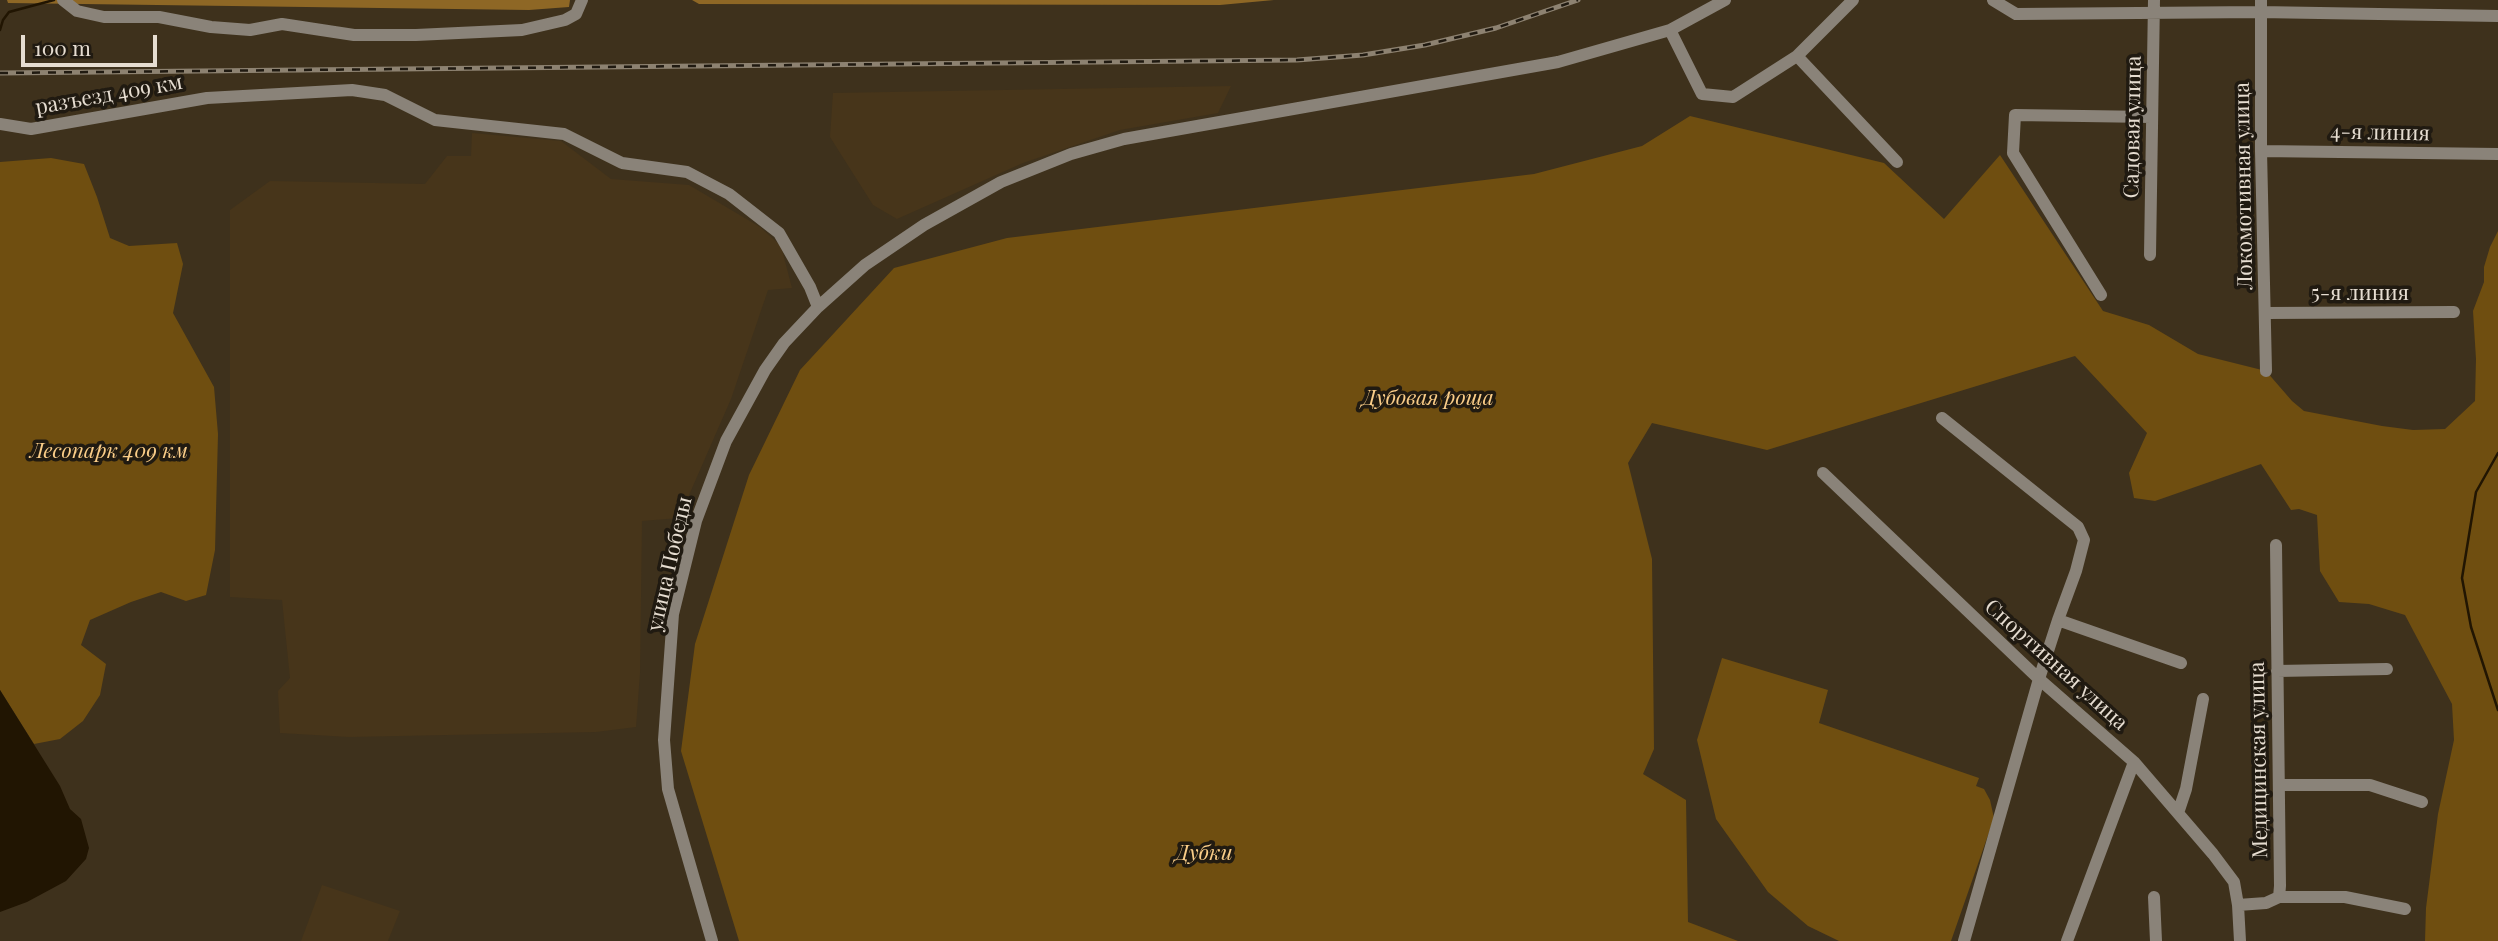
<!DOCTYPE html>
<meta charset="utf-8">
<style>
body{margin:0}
#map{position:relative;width:2498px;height:941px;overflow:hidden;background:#3e311c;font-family:"Playfair Display",serif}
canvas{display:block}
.scale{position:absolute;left:21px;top:35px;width:136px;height:32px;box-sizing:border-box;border:4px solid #e6ddd1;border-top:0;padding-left:9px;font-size:21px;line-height:24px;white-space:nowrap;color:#e6ddd1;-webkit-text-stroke:5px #201a11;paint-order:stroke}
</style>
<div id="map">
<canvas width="2498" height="941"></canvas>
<div class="scale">100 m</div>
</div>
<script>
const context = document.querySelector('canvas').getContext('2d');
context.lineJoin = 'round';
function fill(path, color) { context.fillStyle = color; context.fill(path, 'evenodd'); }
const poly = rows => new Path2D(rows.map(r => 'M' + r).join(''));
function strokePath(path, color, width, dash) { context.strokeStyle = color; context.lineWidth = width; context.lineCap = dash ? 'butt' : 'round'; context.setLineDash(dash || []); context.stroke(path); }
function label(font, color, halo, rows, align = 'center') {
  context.font = font + ' "Playfair Display",serif'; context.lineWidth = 7; context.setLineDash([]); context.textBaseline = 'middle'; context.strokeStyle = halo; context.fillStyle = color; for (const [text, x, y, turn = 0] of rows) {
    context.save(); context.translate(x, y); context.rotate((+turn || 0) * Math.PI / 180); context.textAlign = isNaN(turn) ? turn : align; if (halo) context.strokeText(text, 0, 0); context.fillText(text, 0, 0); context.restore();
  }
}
fill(poly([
 [1231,86,1218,113,1120,130,1023,163,897,219,873,205,830,137,833,93],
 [472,133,561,141,611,179,689,185,760,227,781,246,792,288,768,290,731,399,679,518,642,521,640,673,636,727,596,732,349,737,280,733,278,691,290,678,282,600,230,597,230,210,270,181,425,184,447,156,471,156],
 [322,885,400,911,388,941,301,941]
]), '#47351a');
fill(poly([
 [1690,116,1884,163,1944,219,2000,155,2103,311,2149,325,2198,354,2266,371,2292,401,2304,411,2382,426,2413,430,2445,429,2475,401,2476,359,2473,311,2484,282,2484,267,2490,247,2498,231,2498,941,2425,941,2426,908,2438,814,2454,740,2452,704,2405,615,2369,604,2339,602,2320,571,2317,515,2299,509,2291,510,2261,464,2155,501,2134,498,2129,473,2147,433,2075,356,1767,450,1652,423,1628,463,1652,559,1654,749,1643,774,1686,800,1688,922,1738,941,739,941,681,751,695,644,749,475,800,370,894,268,1007,238,1534,174,1642,146],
 [51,158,84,164,97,197,110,238,129,246,177,243,183,264,173,313,214,387,218,434,215,550,206,595,186,601,161,592,131,602,90,620,81,645,106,664,100,695,83,721,60,739,34,744,0,690,0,162],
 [1722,658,1828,690,1819,723,1979,778,1976,786,1984,789,1990,800,1994,818,1951,941,1839,941,1808,926,1768,892,1716,819,1697,740]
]), '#6f4e10');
fill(poly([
 [7,0,570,0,569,7,529,10,8,3],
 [692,0,1274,0,1220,5,699,4]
]), '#8e6725');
fill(poly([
 [0,690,60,786,70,809,81,819,89,848,86,859,66,881,27,902,0,912]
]), '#211502');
strokePath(poly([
 [0,30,3,20,9,12,54,0],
 [2498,453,2476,492,2462,578,2471,627,2498,710]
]), '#211502', 2.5);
strokePath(poly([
 [63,0,77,11,104,17,159,17,211,27,250,30,282,24,354,35,416,35,522,30,565,20,576,14,582,0],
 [1993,0,2016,14,2260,12,2498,16],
 [2261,0,2261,151,2266,371],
 [1670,30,1702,94,1733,97,1797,56,1853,0],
 [1797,56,1897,162],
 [0,124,31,129,207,98,352,90,385,95,435,120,564,134,622,163,687,172,729,194,779,233,810,287,818,307],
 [2261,151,2498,154],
 [2150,255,2154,0],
 [2101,295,2013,153,2015,115,2151,117],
 [2266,313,2454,312],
 [1942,418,2078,527,2084,540,2076,571,2058,620],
 [1823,473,2039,679,2134,762,2213,854,2234,882,2238,905,2240,941],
 [2277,671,2387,669],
 [2279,785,2370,785,2422,802],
 [2178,813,2186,789,2203,699],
 [2154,897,2156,941],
 [2279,897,2345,897,2405,909],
 [2238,905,2266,903,2279,897,2280,886,2276,545],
 [712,941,668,789,664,740,673,614,696,521,726,441,765,370,784,343,818,307,865,265,924,225,1001,182,1071,154,1124,139,1558,62,1670,30,1725,0],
 [1964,941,2039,679,2058,620,2181,663],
 [2067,941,2134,762]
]), '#8a8379', 12);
const rail = poly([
 [0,73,1297,60,1363,55,1425,45,1496,28,1578,0]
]);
strokePath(rail, '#8d8271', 5);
strokePath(rail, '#201a11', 2.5, [8]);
label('21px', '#e6ddd1', '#201a11', [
 ["разъезд 409 км",109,95,-10],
 ["Садовая улица",2133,127,-89],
 ["4-я линия",2380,133,1],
 ["Локомотивная улица",2244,186,-91],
 ["5-я линия",2360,293],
 ["улица Победы",670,564,-77],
 ["Спортивная улица",2056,665,42],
 ["Медицинская улица",2259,760,-91]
]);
label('italic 21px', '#facd88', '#201a11', [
 ["Дубовая роща",1428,398],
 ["Лесопарк 409 км",109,451],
 ["Дубки",1204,853]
]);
</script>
